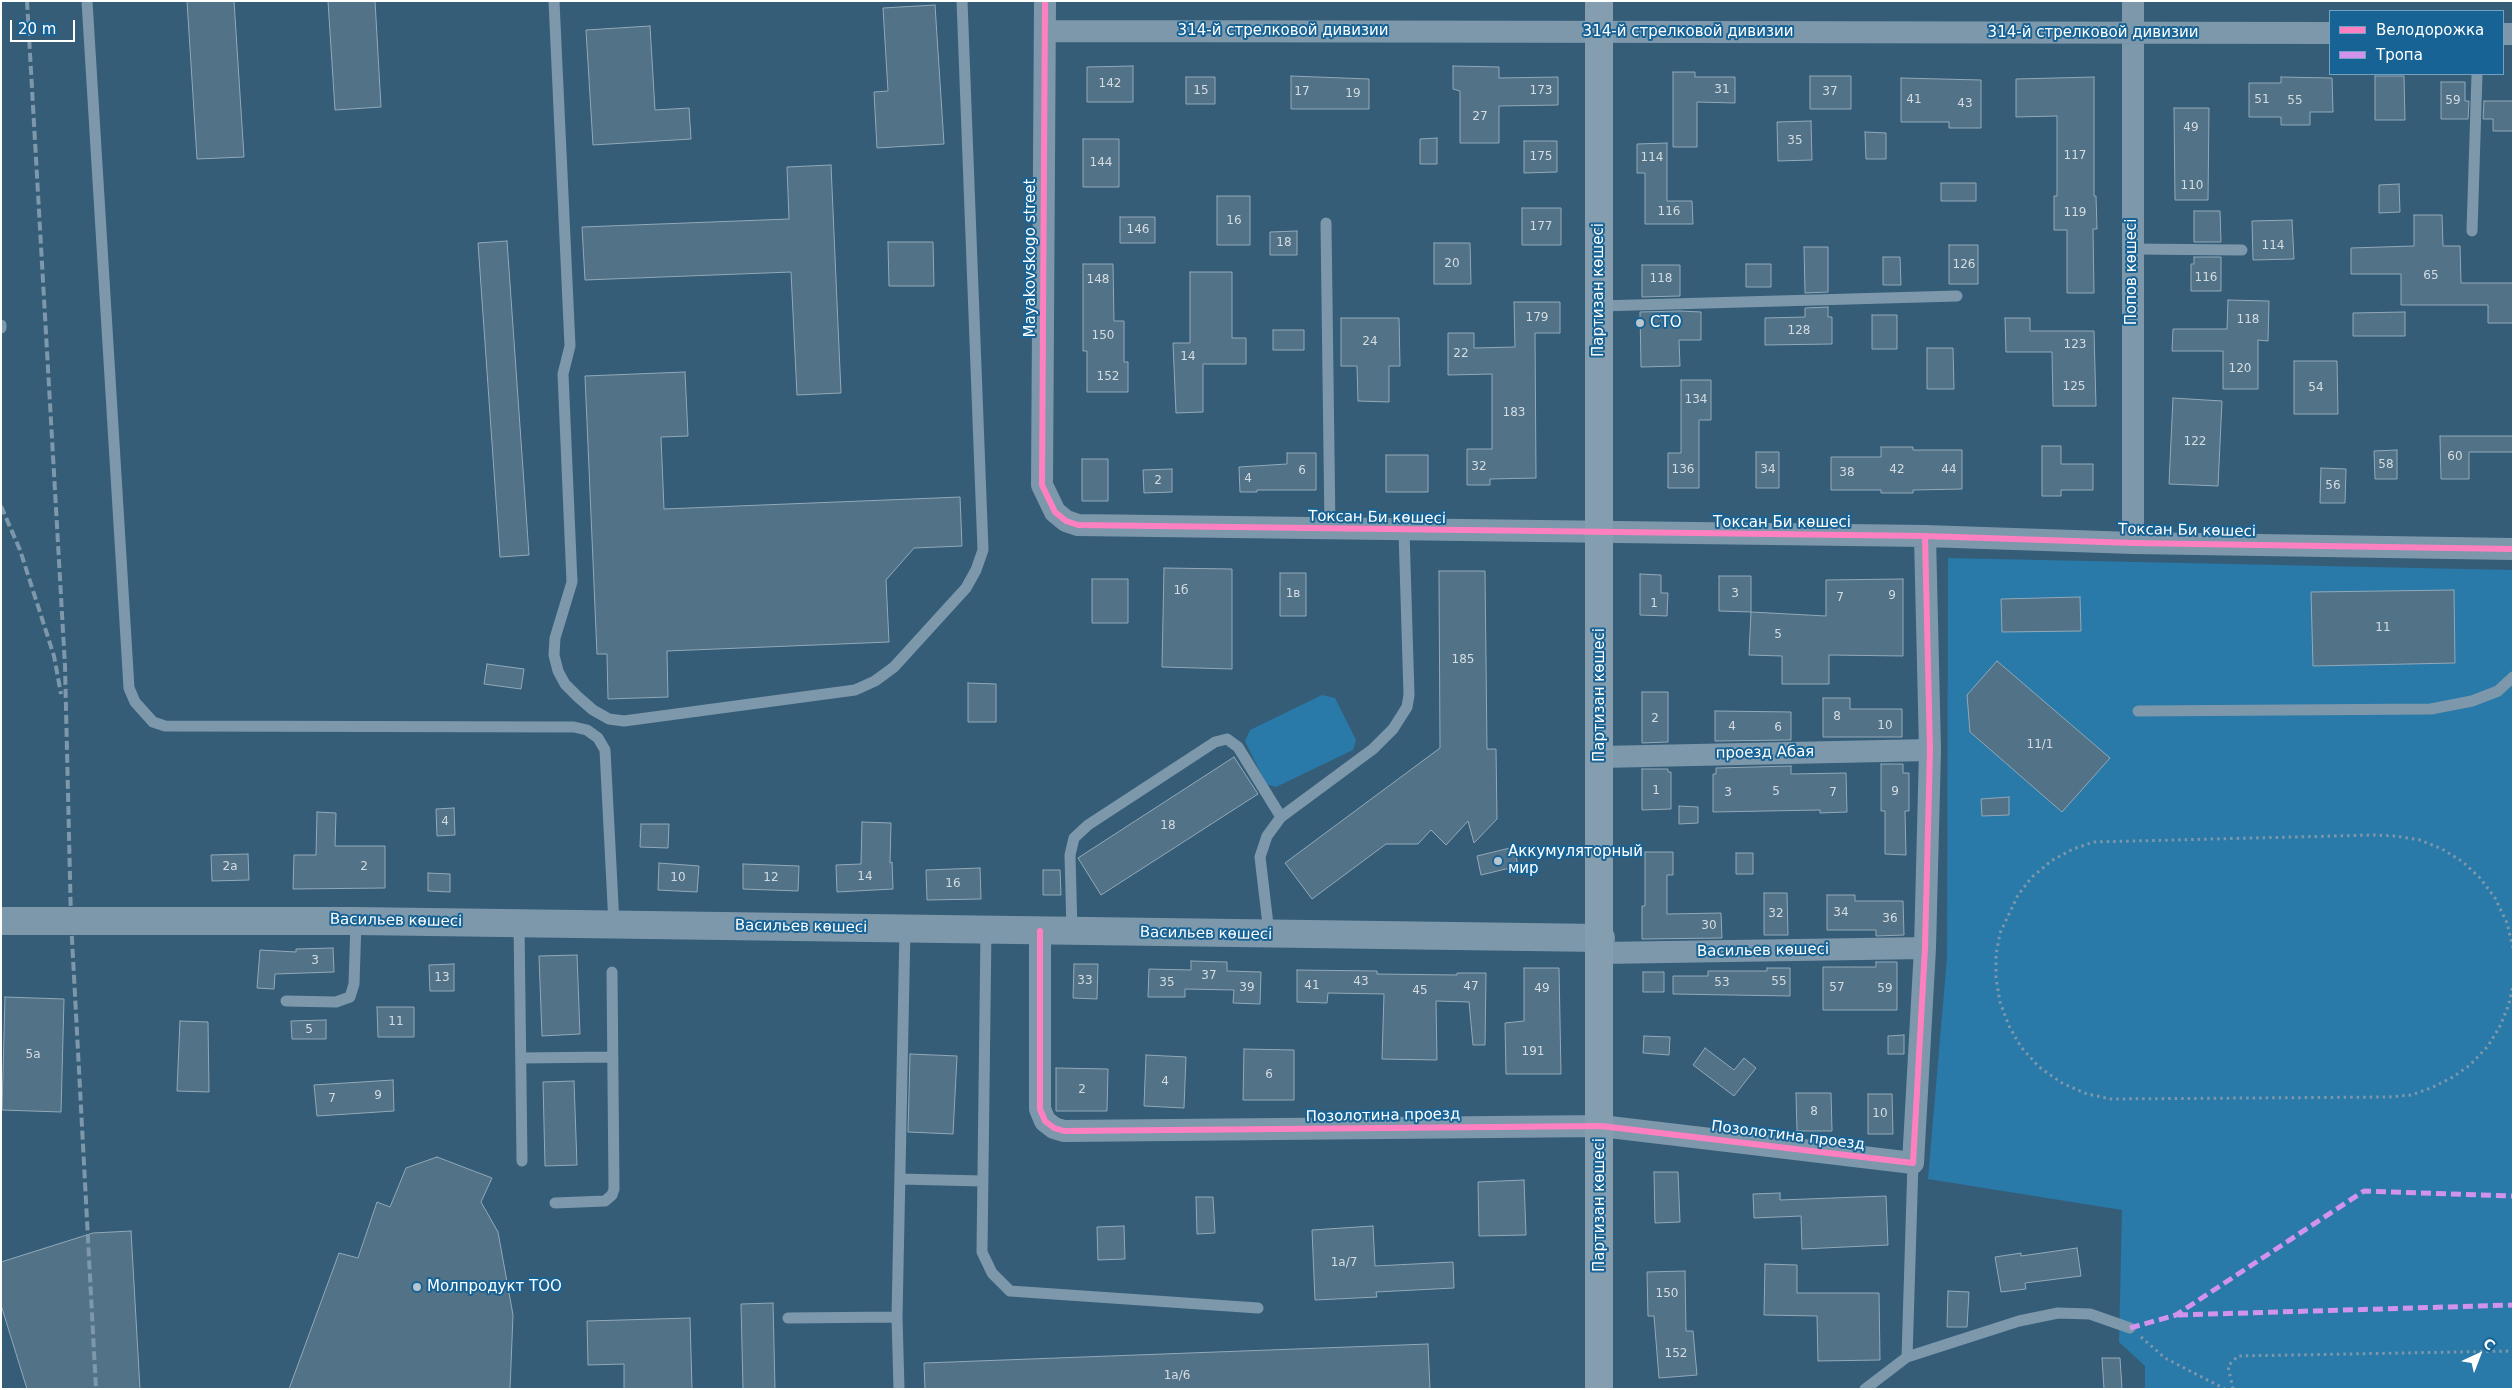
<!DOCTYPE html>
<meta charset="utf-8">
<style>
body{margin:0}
#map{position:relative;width:2514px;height:1390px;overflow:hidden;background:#355d78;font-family:"DejaVu Sans",sans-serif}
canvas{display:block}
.frame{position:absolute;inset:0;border:2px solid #fff;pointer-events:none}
.legend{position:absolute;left:2329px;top:10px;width:175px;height:65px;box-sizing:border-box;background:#186395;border:1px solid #74a1bf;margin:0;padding:6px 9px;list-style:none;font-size:15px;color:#fff}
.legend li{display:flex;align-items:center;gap:10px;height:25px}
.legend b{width:25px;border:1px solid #74a1bf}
.north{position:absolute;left:2454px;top:1330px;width:50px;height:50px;-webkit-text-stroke:4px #186395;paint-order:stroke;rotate:43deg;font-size:14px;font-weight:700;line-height:20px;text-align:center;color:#fff}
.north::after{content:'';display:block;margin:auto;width:18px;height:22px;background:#fff;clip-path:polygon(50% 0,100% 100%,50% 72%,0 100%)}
.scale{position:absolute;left:10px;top:20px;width:65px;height:22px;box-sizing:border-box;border:2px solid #fff;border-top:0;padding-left:6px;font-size:15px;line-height:18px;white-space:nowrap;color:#fff;-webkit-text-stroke:4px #186395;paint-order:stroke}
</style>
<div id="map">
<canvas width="2514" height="1390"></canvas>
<div class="frame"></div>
<ul class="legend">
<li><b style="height:6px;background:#ff80c0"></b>Велодорожка</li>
<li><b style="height:6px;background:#d193ec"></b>Тропа</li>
</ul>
<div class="north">С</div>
<div class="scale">20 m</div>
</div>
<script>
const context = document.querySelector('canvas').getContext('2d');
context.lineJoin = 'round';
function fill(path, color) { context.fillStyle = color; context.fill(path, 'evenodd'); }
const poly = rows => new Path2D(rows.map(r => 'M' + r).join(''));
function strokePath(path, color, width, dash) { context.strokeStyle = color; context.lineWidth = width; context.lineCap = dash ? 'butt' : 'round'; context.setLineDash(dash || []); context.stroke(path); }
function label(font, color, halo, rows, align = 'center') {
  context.font = font + ' "DejaVu Sans",sans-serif'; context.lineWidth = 4; context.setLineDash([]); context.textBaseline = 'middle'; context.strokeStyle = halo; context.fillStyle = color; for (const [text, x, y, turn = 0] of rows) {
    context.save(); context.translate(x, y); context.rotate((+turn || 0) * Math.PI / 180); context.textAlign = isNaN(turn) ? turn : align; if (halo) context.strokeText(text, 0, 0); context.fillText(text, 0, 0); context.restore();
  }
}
fill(poly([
 [1948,558,2513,570,2513,1389,2145,1389,2145,1366,2119,1342,2122,1210,1928,1179,1947,957],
 [1322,695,1335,698,1356,740,1353,750,1276,787,1266,784,1245,741,1250,730]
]), '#2979a9');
const building = poly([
 [187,1,234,1,244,157,197,159,187,1],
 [328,1,375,1,381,107,335,110,328,1],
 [935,5,944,144,877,148,874,92,888,91,883,8,935,5],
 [650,26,655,110,689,108,691,139,593,145,586,30,650,26],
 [1133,66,1133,102,1087,102,1087,67,1133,66],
 [1453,66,1499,67,1499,78,1558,77,1558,105,1499,106,1499,143,1460,143,1460,91,1453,89,1453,66],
 [1673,72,1695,72,1695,77,1735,77,1735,103,1697,102,1697,147,1673,147,1673,72],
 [1291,76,1369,79,1369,109,1291,109,1291,76],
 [1810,76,1851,76,1851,109,1810,109,1810,76],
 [2375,76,2404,76,2405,120,2375,120,2375,76],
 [1186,77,1215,77,1215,104,1186,104,1186,77],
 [2094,77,2094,196,2096,196,2097,229,2093,229,2094,293,2067,293,2067,230,2054,230,2054,196,2057,196,2057,116,2016,117,2016,79,2094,77],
 [2281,77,2332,78,2333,112,2310,112,2310,125,2281,125,2281,117,2249,117,2249,83,2281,83,2281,77],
 [1901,78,1981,80,1981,128,1949,128,1949,122,1901,122,1901,78],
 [2441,82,2465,82,2465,101,2469,101,2468,119,2441,119,2441,82],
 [2484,101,2513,101,2513,131,2493,131,2493,119,2483,119,2484,101],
 [2174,108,2209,108,2208,200,2175,200,2174,108],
 [1811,121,1812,160,1778,161,1777,122,1811,121],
 [1865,132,1886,133,1886,159,1866,159,1865,132],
 [1437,138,1437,164,1420,164,1420,139,1437,138],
 [1083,139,1119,139,1119,187,1083,187,1083,139],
 [1524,141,1557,141,1557,172,1524,173,1524,141],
 [1667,143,1667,201,1692,201,1693,224,1645,224,1645,173,1637,173,1637,144,1667,143],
 [831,165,841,393,797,395,791,272,585,280,582,227,789,219,787,167,831,165],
 [1941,183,1976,183,1976,201,1941,201,1941,183],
 [2399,184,2400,212,2379,213,2379,185,2399,184],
 [1217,196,1250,196,1250,245,1217,245,1217,196],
 [1522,208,1561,208,1561,245,1522,245,1522,208],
 [2194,211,2220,211,2221,242,2194,242,2194,211],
 [2414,215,2442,215,2443,246,2460,246,2461,283,2513,283,2513,323,2488,323,2488,305,2401,305,2401,274,2351,274,2351,248,2414,246,2414,215],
 [1120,217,1155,217,1155,243,1120,243,1120,217],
 [2292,220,2294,259,2253,260,2252,221,2292,220],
 [1297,231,1297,255,1270,255,1270,232,1297,231],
 [507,241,529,555,500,557,478,243,507,241],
 [888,242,933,242,934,286,889,286,888,242],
 [1434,243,1470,243,1471,284,1434,284,1434,243],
 [1949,245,1978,245,1978,284,1949,284,1949,245],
 [1804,247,1828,247,1828,292,1805,293,1804,247],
 [1883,257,1900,257,1901,285,1883,285,1883,257],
 [2194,257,2221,257,2221,291,2191,291,2191,264,2194,264,2194,257],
 [1083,264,1113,264,1114,321,1124,321,1124,362,1128,362,1128,392,1087,392,1087,351,1083,351,1083,264],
 [1746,264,1771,264,1771,287,1746,287,1746,264],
 [1642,265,1680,265,1680,296,1642,297,1642,265],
 [1190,272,1232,272,1232,338,1246,338,1246,364,1203,364,1203,412,1176,413,1173,343,1190,343,1190,272],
 [2228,300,2269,301,2268,341,2258,340,2258,389,2223,389,2223,351,2172,351,2173,329,2227,329,2228,300],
 [1514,302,1560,302,1560,333,1535,333,1536,478,1490,479,1490,485,1467,485,1467,449,1492,449,1492,374,1448,375,1448,333,1474,333,1474,348,1515,347,1514,302],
 [1828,307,1828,317,1832,317,1832,344,1765,345,1765,318,1805,317,1805,308,1828,307],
 [1680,311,1701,312,1701,340,1679,340,1680,366,1641,367,1640,312,1680,311],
 [2405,312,2405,336,2353,336,2353,313,2405,312],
 [1872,315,1897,315,1897,349,1872,349,1872,315],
 [1341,318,1399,318,1400,366,1389,366,1389,402,1358,401,1357,366,1341,366,1341,318],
 [2005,318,2030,318,2030,331,2094,331,2096,406,2053,406,2052,352,2006,352,2005,318],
 [1273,330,1304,330,1304,350,1273,350,1273,330],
 [1927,348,1953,348,1954,389,1927,389,1927,348],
 [2294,361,2337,361,2338,414,2294,414,2294,361],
 [685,372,688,436,661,437,664,509,960,497,962,546,914,548,886,580,889,642,667,651,668,697,608,699,607,654,597,654,585,376,685,372],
 [1681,380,1711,380,1711,420,1699,420,1699,488,1668,488,1668,453,1681,453,1681,380],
 [2173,398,2222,401,2218,486,2169,484,2173,398],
 [2440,436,2513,436,2513,452,2469,452,2469,479,2441,479,2440,436],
 [2042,446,2061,446,2061,464,2093,464,2093,490,2061,490,2061,496,2042,496,2042,446],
 [1881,447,1913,447,1913,450,1962,450,1962,489,1913,490,1913,493,1881,493,1881,490,1831,490,1831,457,1881,457,1881,447],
 [2397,450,2397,479,2375,479,2374,451,2397,450],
 [1756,452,1779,452,1779,488,1756,488,1756,452],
 [1287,453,1316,453,1316,490,1257,490,1257,492,1240,492,1239,467,1287,464,1287,453],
 [1386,455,1428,455,1428,492,1386,492,1386,455],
 [1082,459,1108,459,1108,501,1082,501,1082,459],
 [2321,468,2346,469,2345,503,2320,503,2321,468],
 [1172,469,1172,492,1144,493,1143,470,1172,469],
 [1164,568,1232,569,1232,669,1162,667,1164,568],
 [1439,571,1485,571,1487,749,1496,749,1497,819,1474,843,1468,821,1446,845,1431,830,1418,844,1386,844,1312,899,1285,863,1440,748,1439,571],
 [1280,573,1306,573,1306,616,1280,616,1280,573],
 [1640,574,1661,575,1661,593,1668,593,1667,616,1640,615,1640,574],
 [1719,576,1751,576,1751,612,1719,611,1719,576],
 [1092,579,1128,579,1128,623,1092,623,1092,579],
 [1903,579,1903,656,1829,655,1829,684,1782,684,1782,656,1749,655,1751,612,1826,616,1826,580,1903,579],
 [2454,590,2455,663,2313,666,2311,592,2454,590],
 [2080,597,2081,631,2002,632,2001,599,2080,597],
 [1997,661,2110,758,2062,812,1970,732,1967,695,1997,661],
 [487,664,524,669,521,689,484,684,487,664],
 [968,683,996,684,996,722,968,722,968,683],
 [1642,692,1668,692,1668,742,1642,743,1642,692],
 [1823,698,1850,698,1850,709,1902,709,1902,737,1823,737,1823,698],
 [1715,711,1791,712,1791,740,1715,741,1715,711],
 [1234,757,1258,794,1101,895,1078,858,1234,757],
 [1881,764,1903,764,1903,773,1909,773,1909,811,1905,811,1906,855,1885,854,1885,811,1881,811,1881,764],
 [1791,766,1791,774,1846,773,1847,812,1820,813,1820,810,1713,812,1713,774,1716,774,1716,768,1791,766],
 [1642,769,1668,769,1668,772,1671,772,1671,809,1642,810,1642,769],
 [2009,797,2009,815,1982,816,1981,799,2009,797],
 [1679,806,1698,807,1698,823,1679,824,1679,806],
 [454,808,455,835,437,836,436,809,454,808],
 [317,812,336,813,335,846,385,846,385,888,293,889,294,855,316,855,317,812],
 [862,822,891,823,890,863,892,862,893,889,837,892,836,865,861,864,862,822],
 [641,824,669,824,668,848,640,847,641,824],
 [1514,847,1518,866,1481,875,1477,856,1514,847],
 [1645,852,1673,852,1673,875,1667,875,1667,914,1721,913,1722,938,1642,939,1642,906,1645,906,1645,852],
 [1736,853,1753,853,1753,874,1736,874,1736,853],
 [248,854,249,880,212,881,211,855,248,854],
 [659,863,699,866,697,892,658,890,659,863],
 [743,864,799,866,798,891,743,889,743,864],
 [980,868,981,899,927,900,926,870,980,868],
 [1043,870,1060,870,1061,895,1043,895,1043,870],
 [428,873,450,874,450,892,428,891,428,873],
 [1764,893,1787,893,1788,935,1764,935,1764,893],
 [1827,895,1855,895,1855,901,1903,901,1904,935,1876,936,1876,930,1827,930,1827,895],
 [333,948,334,972,275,974,274,989,257,988,260,950,296,952,296,949,333,948],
 [577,955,580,1034,542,1036,539,956,577,955],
 [1191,961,1227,962,1227,971,1261,972,1260,1004,1233,1003,1234,990,1185,989,1185,997,1148,997,1149,969,1191,970,1191,961],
 [1876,962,1897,962,1897,1010,1823,1010,1823,967,1876,967,1876,962],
 [454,964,454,991,430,991,429,965,454,964],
 [1074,964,1098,964,1097,999,1073,998,1074,964],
 [1524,968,1559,968,1561,1074,1506,1074,1505,1023,1524,1021,1524,968],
 [1767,968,1790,968,1790,996,1673,994,1673,976,1708,976,1708,971,1767,971,1767,968],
 [1297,970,1377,971,1377,974,1457,975,1457,973,1486,973,1485,1045,1473,1045,1469,1002,1436,1001,1437,1060,1382,1059,1384,994,1328,993,1327,1003,1297,1002,1297,970],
 [1643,972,1664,972,1664,992,1643,992,1643,972],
 [5,997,64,999,61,1112,2,1110,5,997],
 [377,1007,414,1007,414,1037,378,1037,377,1007],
 [326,1020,326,1039,292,1039,291,1021,326,1020],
 [180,1021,208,1022,209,1092,177,1091,180,1021],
 [1904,1035,1904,1054,1888,1054,1888,1036,1904,1035],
 [1644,1036,1670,1037,1669,1055,1643,1053,1644,1036],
 [1705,1048,1734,1070,1744,1058,1756,1068,1734,1096,1693,1065,1705,1048],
 [1244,1049,1294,1050,1294,1100,1243,1100,1244,1049],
 [910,1054,957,1056,953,1134,908,1132,910,1054],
 [1146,1055,1186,1057,1184,1108,1144,1106,1146,1055],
 [1056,1068,1108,1069,1107,1111,1056,1111,1056,1068],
 [393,1080,394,1111,317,1116,314,1085,393,1080],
 [574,1081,577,1165,545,1166,543,1082,574,1081],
 [1796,1093,1831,1093,1832,1131,1797,1131,1796,1093],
 [1868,1094,1892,1094,1893,1134,1868,1134,1868,1094],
 [437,1157,492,1178,481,1202,498,1232,513,1315,510,1389,289,1389,339,1253,358,1258,377,1202,390,1207,406,1168,437,1157],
 [1654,1172,1678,1172,1680,1222,1655,1223,1654,1172],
 [1524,1180,1526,1235,1479,1236,1478,1182,1524,1180],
 [1780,1193,1780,1200,1886,1196,1888,1245,1802,1249,1801,1216,1754,1218,1753,1194,1780,1193],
 [1196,1197,1213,1197,1215,1233,1197,1234,1196,1197],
 [1124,1226,1125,1259,1098,1260,1097,1227,1124,1226],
 [1373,1226,1375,1266,1453,1262,1454,1288,1376,1292,1377,1297,1315,1300,1312,1230,1373,1226],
 [131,1231,140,1389,27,1389,1,1305,1,1262,93,1233,131,1231],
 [2077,1248,2081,1276,2025,1283,2026,1289,2001,1292,1995,1257,2021,1253,2021,1256,2077,1248],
 [1765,1264,1797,1265,1797,1293,1879,1293,1880,1360,1818,1361,1817,1316,1764,1315,1765,1264],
 [1685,1271,1686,1331,1693,1331,1697,1375,1659,1378,1654,1316,1648,1316,1647,1272,1685,1271],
 [1948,1291,1969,1292,1967,1327,1947,1327,1948,1291],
 [773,1303,775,1389,743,1389,741,1304,773,1303],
 [690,1318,692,1389,624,1389,624,1364,588,1365,587,1321,690,1318],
 [1428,1344,1430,1389,925,1389,924,1363,1428,1344],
 [2102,1358,2120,1358,2122,1389,2104,1389,2102,1358]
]);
fill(building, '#527287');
strokePath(building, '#92a9b8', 1);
strokePath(poly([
 [2513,948,2507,923,2495,898,2480,878,2463,862,2442,849,2420,840,2395,836,2373,835,2094,842,2073,849,2051,861,2032,877,2018,895,2000,933,1996,955,1996,978,2000,1002,2009,1026,2021,1047,2039,1067,2062,1083,2087,1094,2111,1099,2389,1097,2411,1095,2431,1088,2453,1077,2470,1065,2488,1046,2500,1026,2509,1004,2513,984],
 [2141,1337,2165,1358,2225,1389],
 [2233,1389,2228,1366,2238,1356,2513,1351]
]), '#7d98ab', 3, [2.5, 4]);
strokePath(poly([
 [87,1,129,688,135,702,153,722,165,726,574,727,587,730,598,738,605,750,614,924],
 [554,1,570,346,563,374,572,582,555,638,554,655,558,671,565,684,578,697,593,710,609,719,624,721,855,690,875,681,894,667,966,588,976,570,983,550,962,1],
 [1326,223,1330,529],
 [2472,231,2477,74],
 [2132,249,2242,250],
 [1599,306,1957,296],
 [1,325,1,328],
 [2138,711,2431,709,2472,701,2498,691,2513,677],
 [519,923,522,1161],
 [986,930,982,1252,992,1273,1010,1291,1258,1308],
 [1072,931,1070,855,1074,838,1088,825,1215,742,1227,739,1238,747,1281,817],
 [1269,933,1260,857,1267,836,1281,817,1373,749,1393,729,1407,707,1409,695,1404,531],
 [286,1001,336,1002,350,997,354,984,356,921],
 [521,1058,613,1057],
 [900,1179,982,1181],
 [555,1203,605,1201,612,1195,614,1189,612,972],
 [788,1318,897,1317],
 [1907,1357,2019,1321,2058,1313,2090,1314,2130,1328],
 [899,1389,897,1317,905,929],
 [1865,1389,1907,1357,1913,1163]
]), '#7d98ab', 11);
strokePath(poly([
 [1045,1,1042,485,1055,512,1066,521,1078,525,1925,536,2133,543,2513,549],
 [1045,31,2330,33],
 [2503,34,2513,34],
 [2133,543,2133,1],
 [1600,757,1930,750],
 [1040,931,1040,1109,1045,1121,1054,1128,1064,1131,1601,1126,1913,1163,1925,948,1930,750,1925,536],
 [1601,953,1925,948]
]), '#7d98ab', 22);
strokePath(poly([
 [1,921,356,921,1601,938]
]), '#7d98ab', 28);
strokePath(poly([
 [1599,1,1599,1389]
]), '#859eaf', 28);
strokePath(poly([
 [27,1,65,666,71,920,96,1389],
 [1,506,20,550,54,656,61,694]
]), '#7d98aa', 4, [9, 4]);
strokePath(poly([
 [2178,1315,2513,1305],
 [2130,1328,2176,1315,2364,1191,2513,1196]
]), '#d193ec', 5, [10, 5]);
strokePath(poly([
 [1045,1,1042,485,1055,512,1066,521,1078,525,1925,536,2133,543,2513,549],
 [1040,931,1040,1109,1045,1121,1054,1128,1064,1131,1601,1126,1913,1163,1925,948,1930,750,1925,536]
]), '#ff80c0', 6);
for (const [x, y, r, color] of [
 [1640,323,5,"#b8c6d0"],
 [1498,861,5,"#b8c6d0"],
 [417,1287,5,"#b8c6d0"]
]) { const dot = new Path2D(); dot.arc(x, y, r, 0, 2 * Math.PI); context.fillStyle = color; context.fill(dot); strokePath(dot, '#186395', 2); }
label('12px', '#d4dce1', null, [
 ["142",1110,84],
 ["31",1722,90],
 ["15",1201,91],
 ["173",1541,91],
 ["17",1302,92],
 ["37",1830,92],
 ["19",1353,94],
 ["41",1914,100],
 ["51",2262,100],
 ["55",2295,101],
 ["59",2453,101],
 ["43",1965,104],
 ["27",1480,117],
 ["49",2191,128],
 ["35",1795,141],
 ["117",2075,156],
 ["175",1541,157],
 ["114",1652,158],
 ["144",1101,163],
 ["110",2192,186],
 ["116",1669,212],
 ["119",2075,213],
 ["16",1234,221],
 ["177",1541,227],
 ["146",1138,230],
 ["18",1284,243],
 ["114",2273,246],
 ["20",1452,264],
 ["126",1964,265],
 ["65",2431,276],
 ["116",2206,278],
 ["118",1661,279],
 ["148",1098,280],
 ["179",1537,318],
 ["118",2248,320],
 ["128",1799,331],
 ["150",1103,336],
 ["24",1370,342],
 ["123",2075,345],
 ["22",1461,354],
 ["14",1188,357],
 ["120",2240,369],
 ["152",1108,377],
 ["125",2074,387],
 ["54",2316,388],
 ["134",1696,400],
 ["183",1514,413],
 ["122",2195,442],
 ["60",2455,457],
 ["58",2386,465],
 ["32",1479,467],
 ["136",1683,470],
 ["34",1768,470],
 ["42",1897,470],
 ["44",1949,470],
 ["6",1302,471],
 ["38",1847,473],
 ["4",1248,479],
 ["2",1158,481],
 ["56",2333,486],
 ["1б",1181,591],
 ["1в",1293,594],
 ["3",1735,594],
 ["9",1892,596],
 ["7",1840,598],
 ["1",1654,604],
 ["11",2383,628],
 ["5",1778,635],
 ["185",1463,660],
 ["8",1837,717],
 ["2",1655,719],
 ["10",1885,726],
 ["4",1732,727],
 ["6",1778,728],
 ["11/1",2040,745],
 ["1",1656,791],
 ["5",1776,792],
 ["9",1895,792],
 ["3",1728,793],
 ["7",1833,793],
 ["4",445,822],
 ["18",1168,826],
 ["2а",230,867],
 ["2",364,867],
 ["14",865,877],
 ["10",678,878],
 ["12",771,878],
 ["16",953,884],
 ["34",1841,913],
 ["32",1776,914],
 ["36",1890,919],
 ["30",1709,926],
 ["3",315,961],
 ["37",1209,976],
 ["13",442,978],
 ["33",1085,981],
 ["43",1361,982],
 ["55",1779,982],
 ["35",1167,983],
 ["53",1722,983],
 ["41",1312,986],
 ["47",1471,987],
 ["39",1247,988],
 ["57",1837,988],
 ["49",1542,989],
 ["59",1885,989],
 ["45",1420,991],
 ["11",396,1022],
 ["5",309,1030],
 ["191",1533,1052],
 ["5а",33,1055],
 ["6",1269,1075],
 ["4",1165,1082],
 ["2",1082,1090],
 ["9",378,1096],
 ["7",332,1099],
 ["8",1814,1112],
 ["10",1880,1114],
 ["1а/7",1344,1263],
 ["150",1667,1294],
 ["152",1676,1354],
 ["1а/6",1177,1376]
]);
label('15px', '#fff', '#186395', [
 ["314-й стрелковой дивизии",1283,31],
 ["314-й стрелковой дивизии",1688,32],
 ["314-й стрелковой дивизии",2093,33],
 ["Mayakovskogo street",1031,258,-90],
 ["Попов көшесі",2132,272,-90],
 ["Партизан көшесі",1599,290,-90],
 ["Токсан Би көшесі",1377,518,1],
 ["Токсан Би көшесі",1782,523],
 ["Токсан Би көшесі",2187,531,1],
 ["Партизан көшесі",1600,695,-90],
 ["проезд Абая",1765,753,-1],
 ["Васильев көшесі",396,921,1],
 ["Васильев көшесі",801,927,1],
 ["Васильев көшесі",1206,934,1],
 ["Васильев көшесі",1763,951,-1],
 ["Позолотина проезд",1383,1116,-1],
 ["Позолотина проезд",1788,1136,7],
 ["Партизан көшесі",1600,1205,-90]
]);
label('15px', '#fff', '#186395', [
 ["СТО",1650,323],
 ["Аккумуляторный",1508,852],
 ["мир",1508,869],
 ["Молпродукт ТОО",427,1287]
], 'left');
</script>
